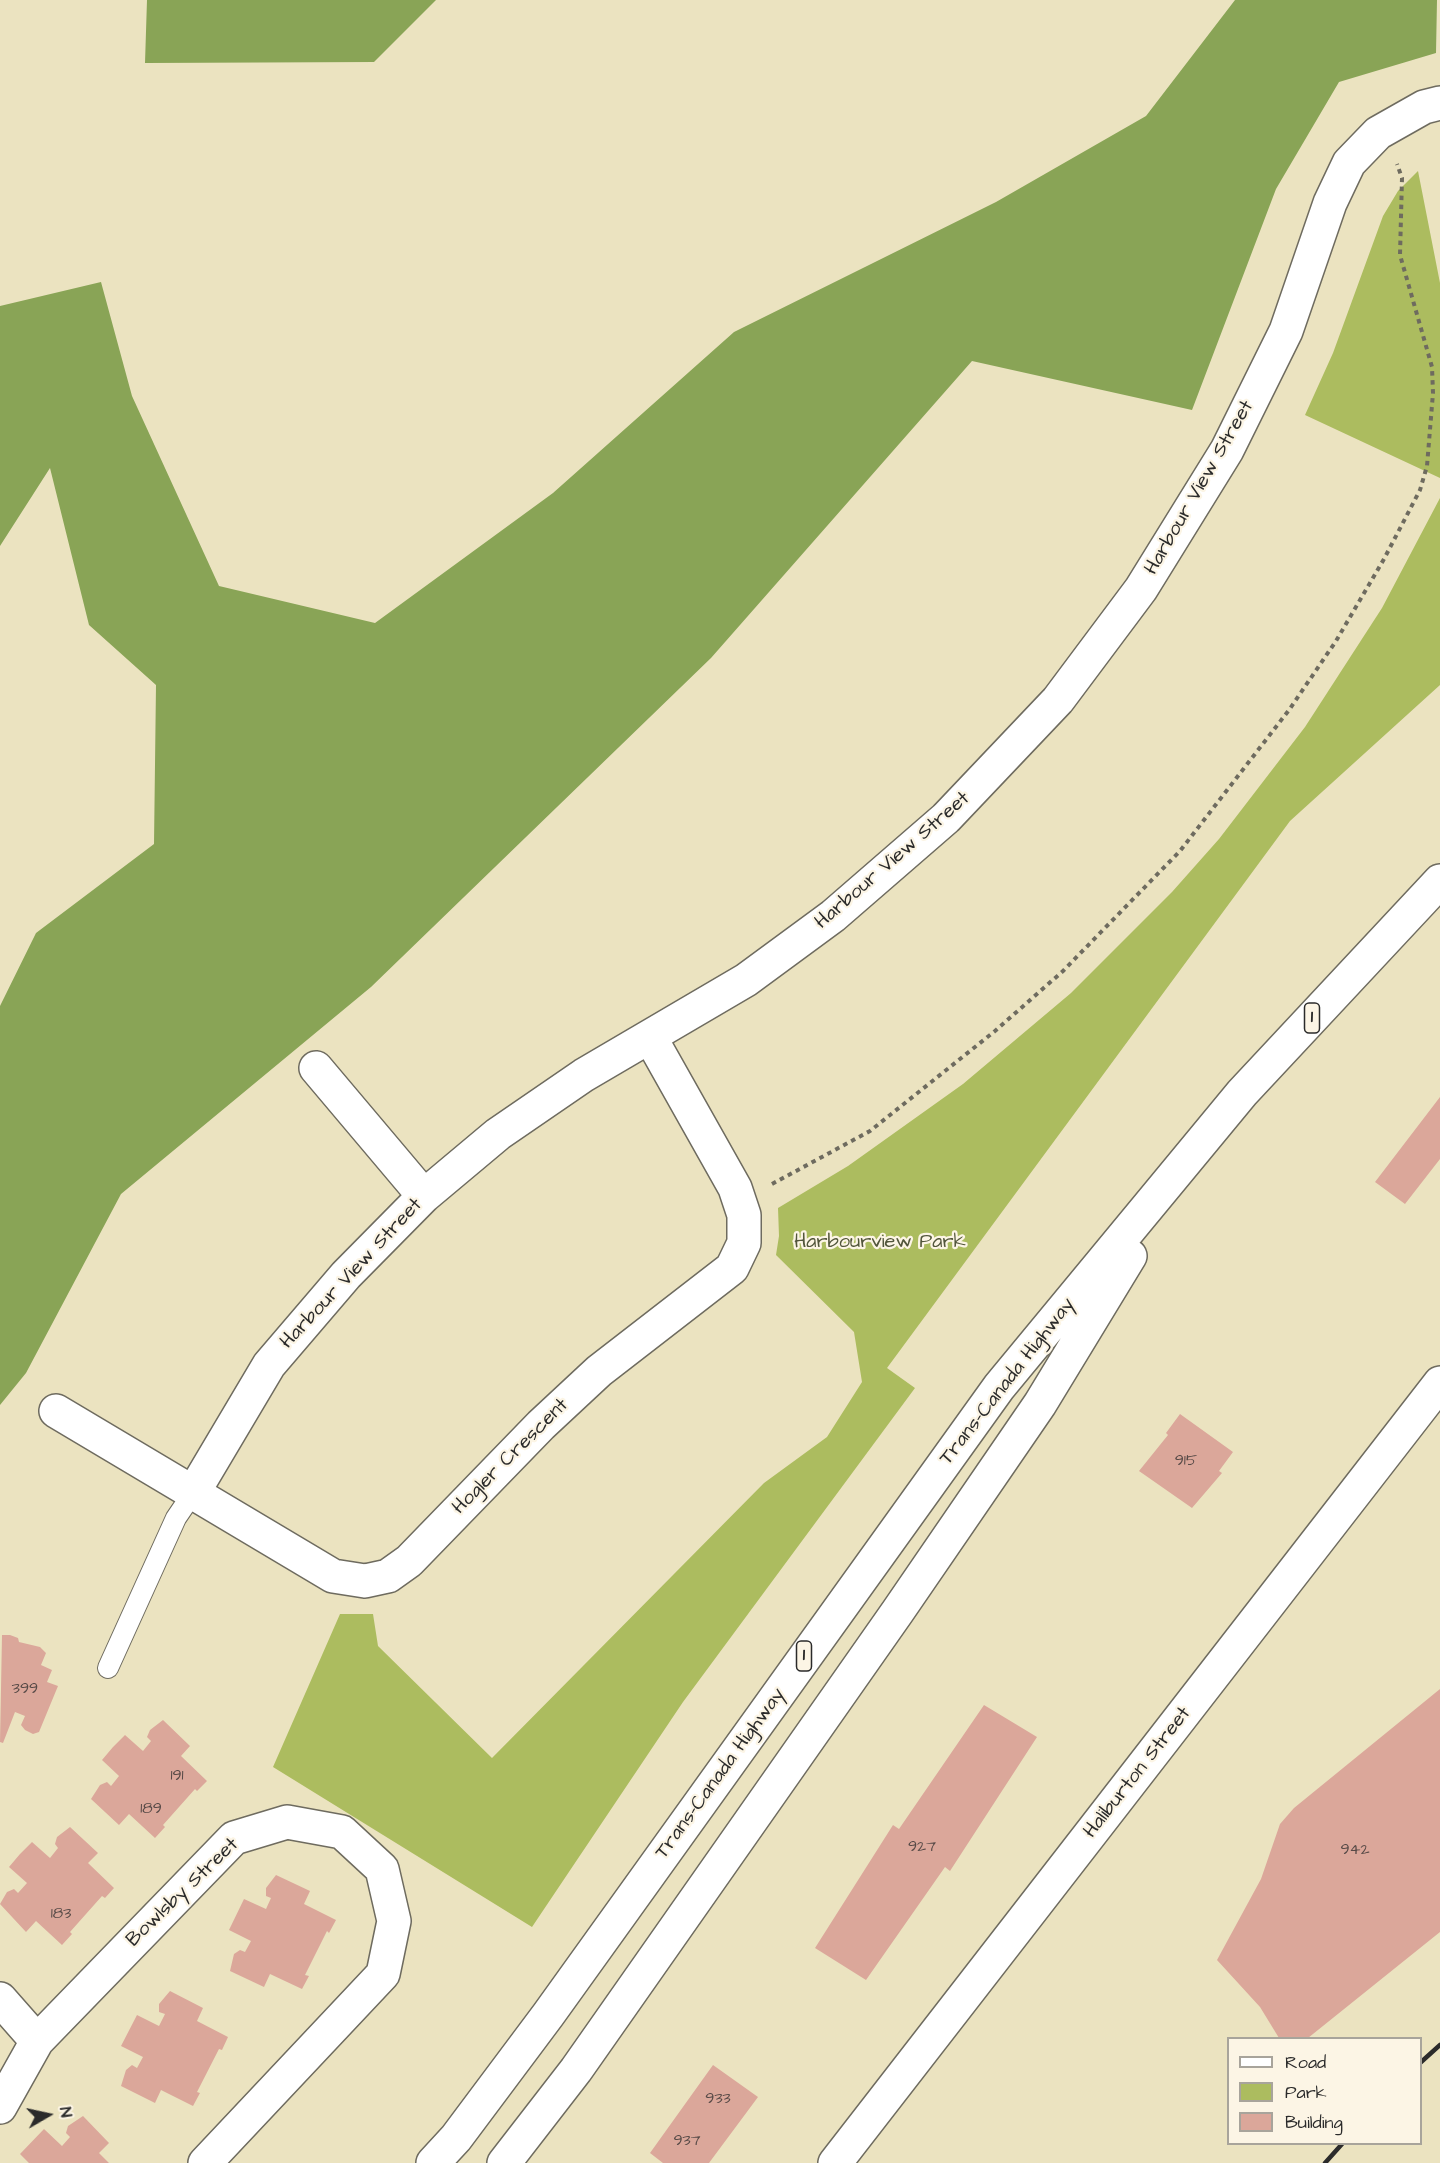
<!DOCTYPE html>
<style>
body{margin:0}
#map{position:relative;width:1440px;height:2163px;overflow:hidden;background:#ebe3c0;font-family:"Architects Daughter",sans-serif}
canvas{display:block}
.legend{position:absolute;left:1227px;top:2037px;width:195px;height:108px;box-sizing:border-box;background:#fcf5e5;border:2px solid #a8a49b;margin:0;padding:8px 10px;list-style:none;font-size:18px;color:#2b2b2b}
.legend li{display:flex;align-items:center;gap:12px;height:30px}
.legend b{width:30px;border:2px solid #a8a49b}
.north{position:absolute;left:18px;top:2085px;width:60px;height:60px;-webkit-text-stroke:4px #fcf5e5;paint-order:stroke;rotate:81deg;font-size:16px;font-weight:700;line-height:24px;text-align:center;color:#2b2b2b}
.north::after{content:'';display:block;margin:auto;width:21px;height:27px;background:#2b2b2b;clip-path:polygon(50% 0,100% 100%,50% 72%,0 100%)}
</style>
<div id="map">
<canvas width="1440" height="2163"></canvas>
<ul class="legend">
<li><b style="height:8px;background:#fff"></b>Road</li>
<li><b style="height:16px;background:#acbc5f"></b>Park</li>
<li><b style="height:16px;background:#dba79a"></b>Building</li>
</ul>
<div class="north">N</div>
</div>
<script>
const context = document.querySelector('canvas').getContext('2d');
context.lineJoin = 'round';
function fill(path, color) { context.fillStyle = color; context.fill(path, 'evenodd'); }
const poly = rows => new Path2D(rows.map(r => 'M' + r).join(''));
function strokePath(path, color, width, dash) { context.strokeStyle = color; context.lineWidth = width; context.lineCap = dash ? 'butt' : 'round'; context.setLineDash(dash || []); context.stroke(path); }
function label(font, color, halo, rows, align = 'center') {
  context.font = font + ' "Architects Daughter",sans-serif'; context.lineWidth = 4.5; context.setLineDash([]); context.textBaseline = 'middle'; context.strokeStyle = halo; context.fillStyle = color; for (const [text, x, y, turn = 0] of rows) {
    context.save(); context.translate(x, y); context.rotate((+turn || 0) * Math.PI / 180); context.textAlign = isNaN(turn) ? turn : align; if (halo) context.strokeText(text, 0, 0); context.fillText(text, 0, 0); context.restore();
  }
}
fill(poly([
 [1418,171,1440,283,1440,478,1305,415,1333,353,1383,216,1398,191],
 [1440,498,1440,685,1290,821,887,1368,915,1388,683,1702,532,1927,273,1767,340,1614,373,1614,378,1646,492,1758,764,1483,827,1437,862,1382,854,1332,776,1255,779,1236,778,1208,848,1166,963,1084,1071,993,1172,892,1219,839,1305,727,1382,608]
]), '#acbc5f');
fill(poly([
 [147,0,436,0,374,62,145,63],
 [1235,0,1437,0,1436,53,1339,82,1276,189,1192,410,972,361,711,658,371,987,121,1194,26,1373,0,1405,0,1006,36,933,154,844,156,685,89,625,50,468,0,546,0,306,101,282,132,396,219,586,375,623,553,493,734,332,996,202,1146,116]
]), '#89a456');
fill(poly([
 [1440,1097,1440,1159,1405,1204,1375,1182],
 [1180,1414,1233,1452,1219,1471,1222,1473,1192,1508,1139,1471,1168,1435,1166,1433],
 [2,1635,10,1635,18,1638,19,1642,40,1647,46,1653,41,1665,52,1670,47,1682,58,1686,39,1732,33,1734,25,1730,21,1725,25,1716,15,1712,3,1743,0,1742],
 [1440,1689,1440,1932,1308,2038,1279,2038,1260,2007,1217,1960,1261,1879,1280,1824,1294,1808],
 [984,1705,1037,1737,950,1871,945,1867,866,1980,815,1948,893,1825,899,1829],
 [163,1720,190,1746,181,1756,207,1781,197,1791,195,1789,163,1825,165,1827,155,1838,129,1814,119,1825,91,1799,100,1785,107,1782,111,1786,119,1776,102,1760,113,1747,125,1735,143,1751,151,1741,147,1737,150,1730],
 [70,1827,98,1853,88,1863,114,1888,105,1898,102,1896,70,1932,72,1934,62,1945,36,1921,26,1932,0,1904,7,1892,14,1889,18,1893,27,1883,9,1867,20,1854,32,1842,50,1858,58,1848,55,1844,57,1837],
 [276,1875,310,1891,304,1904,336,1920,329,1933,327,1931,305,1975,309,1976,302,1989,270,1974,264,1987,230,1971,234,1954,240,1950,245,1952,251,1941,229,1930,244,1899,266,1909,271,1898,266,1896,266,1888],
 [170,1991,203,2008,197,2021,228,2037,222,2050,219,2049,197,2092,200,2093,193,2106,161,2090,155,2103,121,2086,126,2070,132,2065,137,2068,143,2057,121,2046,137,2015,159,2026,165,2014,159,2012,159,2004],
 [713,2065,758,2097,709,2163,663,2163,650,2153],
 [83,2116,109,2143,99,2153,109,2163,29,2163,20,2154,44,2129,62,2146,70,2137,66,2133,68,2126]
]), '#dba79a');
const service = poly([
 [108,1668,176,1518,193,1493]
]);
const minor = poly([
 [316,1068,424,1196],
 [56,1411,333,1576,365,1581,388,1576,409,1561,541,1425,599,1371,732,1268,744,1243,744,1215,735,1188,650,1037],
 [193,1493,269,1365,346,1275,424,1196,498,1134,584,1075,746,980,833,916,946,818,1058,700,1141,589,1227,450,1286,331,1330,203,1349,163,1378,133,1424,107,1440,103],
 [0,1999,37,2041],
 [0,2107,37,2041,234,1838,287,1822,342,1832,382,1869,394,1921,383,1974,205,2163],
 [835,2163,1440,1383]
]);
const trunk = poly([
 [433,2163,456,2138,548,2015,999,1387,1242,1093,1440,881],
 [504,2163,576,2070,898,1611,1040,1404,1130,1256]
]);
strokePath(service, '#6e6b5f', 22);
strokePath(minor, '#6e6b5f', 36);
strokePath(trunk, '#6e6b5f', 36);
strokePath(poly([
 [772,1184,870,1131,995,1031,1063,971,1180,851,1289,710,1336,641,1384,559,1420,490,1427,466,1433,393,1432,367,1400,255,1402,178,1397,164]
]), '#6e6b5f', 4, [4.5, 4.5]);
strokePath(service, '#fff', 20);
strokePath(minor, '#fff', 33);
strokePath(trunk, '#fff', 33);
strokePath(poly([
 [1420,2063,1440,2045],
 [1325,2163,1342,2144]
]), '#2b2b2b', 4.5);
label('16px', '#574a47', null, [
 ["915",1186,1462],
 ["399",25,1690],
 ["191",177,1777],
 ["189",151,1810],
 ["927",922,1848],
 ["942",1355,1851],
 ["183",61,1915],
 ["933",718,2100],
 ["937",687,2142]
]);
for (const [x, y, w] of [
 [1312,1018,15],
 [804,1656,15]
]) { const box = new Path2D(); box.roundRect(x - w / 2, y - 15, w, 30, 4.5); context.fillStyle = '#fcf5e5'; context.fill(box); strokePath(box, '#2b2b2b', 1.5); }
label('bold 18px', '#2b2b2b', null, [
 ["1",1312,1018],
 ["1",804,1656]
]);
label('20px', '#2b2b2b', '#fcf5e5', [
 ["Harbour View Street",1200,488,-60],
 ["Harbour View Street",893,861,-41],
 ["Harbour View Street",352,1274,-47],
 ["Trans-Canada Highway",1008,1382,-52],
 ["Hogler Crescent",511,1457,-45],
 ["Haliburton Street",1138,1773,-52],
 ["Trans-Canada Highway",721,1774,-54],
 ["Bowlsby Street",183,1893,-44]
]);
label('20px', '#52563b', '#fcf5e5', [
 ["Harbourview Park",880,1243]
]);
</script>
